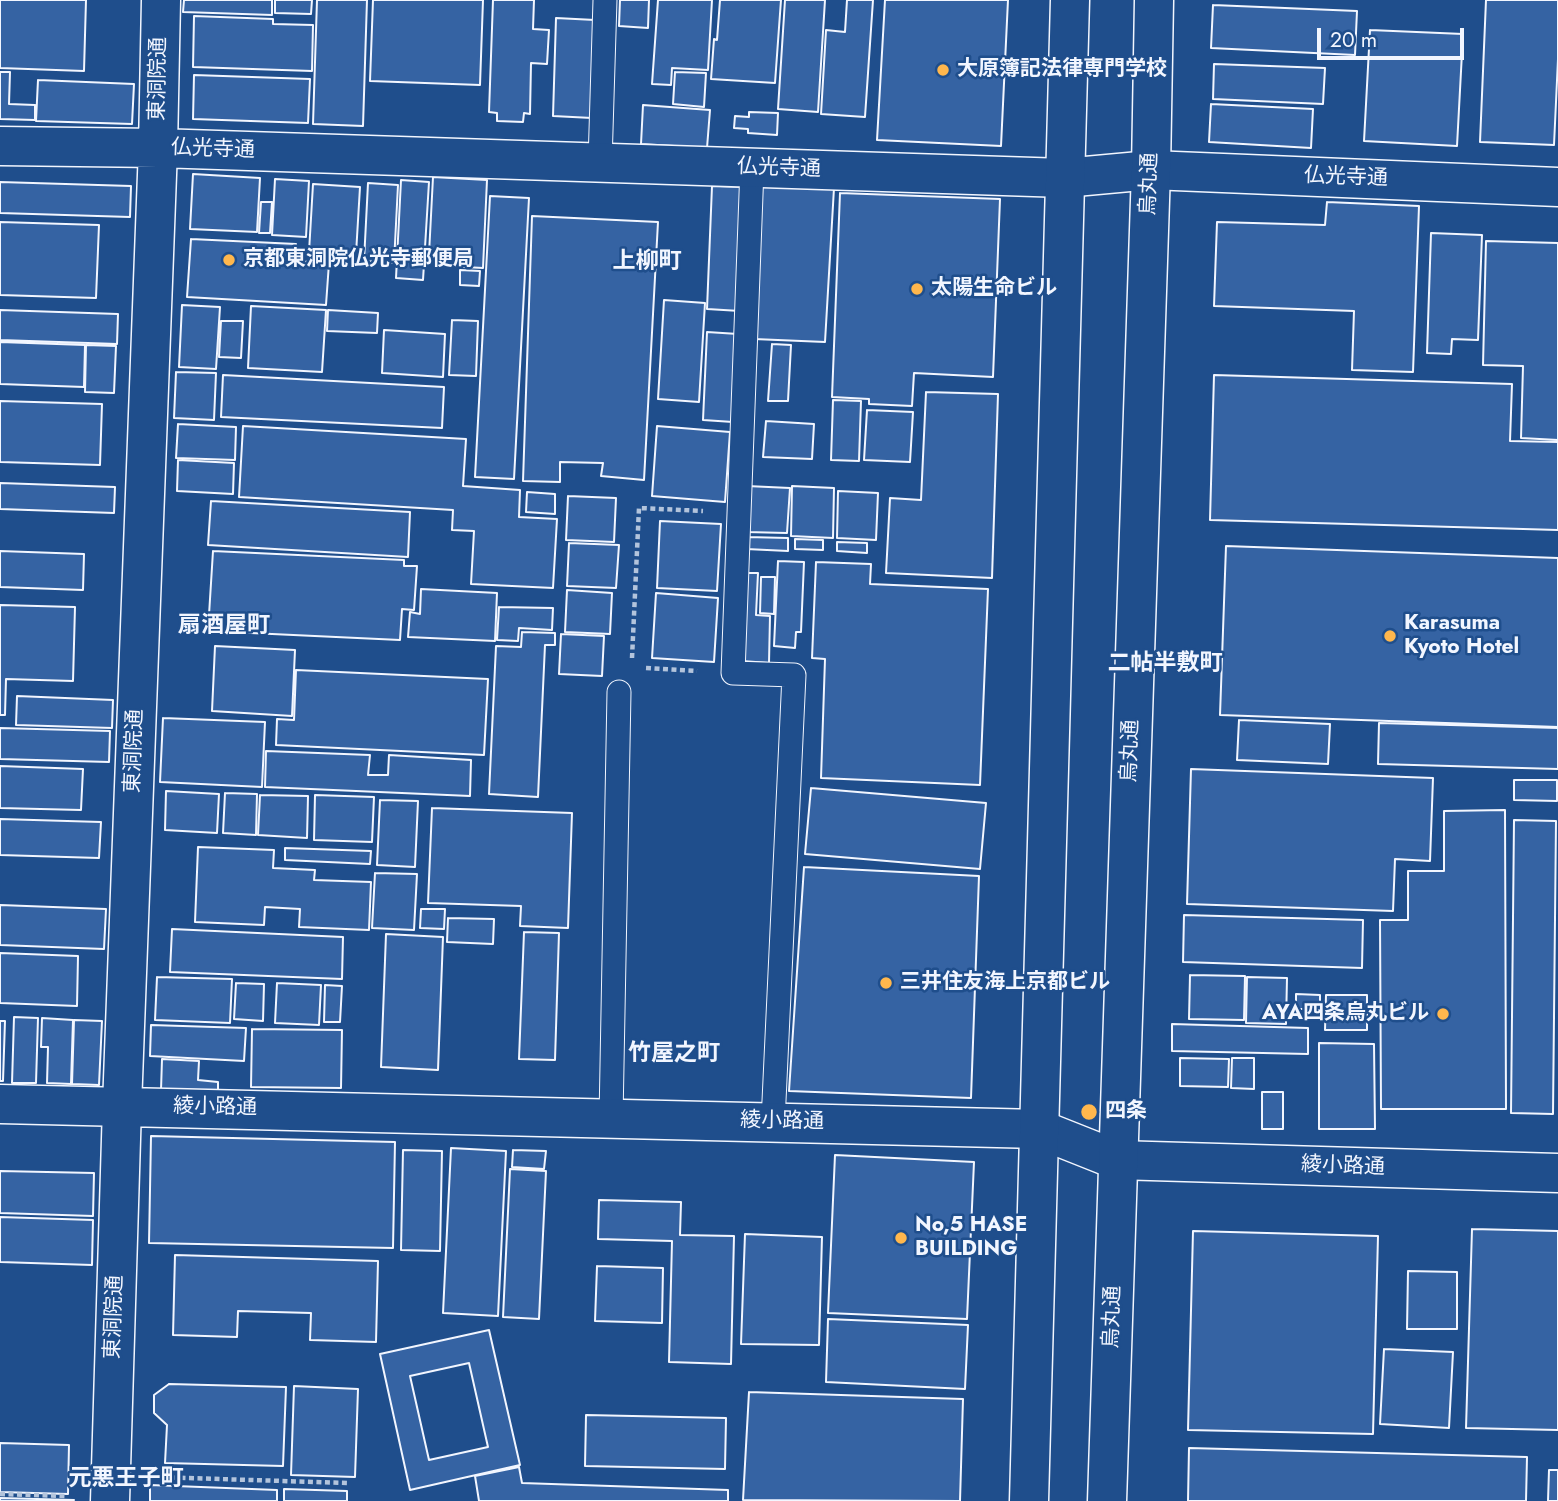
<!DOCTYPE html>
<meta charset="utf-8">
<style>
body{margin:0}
#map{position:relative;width:1558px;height:1501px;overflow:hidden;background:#1f4e8c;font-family:Jost,sans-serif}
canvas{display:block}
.scale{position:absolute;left:1317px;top:28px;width:147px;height:32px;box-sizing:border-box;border:4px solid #f2f6ff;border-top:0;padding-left:9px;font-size:21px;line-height:24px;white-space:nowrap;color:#f2f6ff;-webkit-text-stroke:5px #1f4e8c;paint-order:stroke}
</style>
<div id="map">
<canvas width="1558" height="1501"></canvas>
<div class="scale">20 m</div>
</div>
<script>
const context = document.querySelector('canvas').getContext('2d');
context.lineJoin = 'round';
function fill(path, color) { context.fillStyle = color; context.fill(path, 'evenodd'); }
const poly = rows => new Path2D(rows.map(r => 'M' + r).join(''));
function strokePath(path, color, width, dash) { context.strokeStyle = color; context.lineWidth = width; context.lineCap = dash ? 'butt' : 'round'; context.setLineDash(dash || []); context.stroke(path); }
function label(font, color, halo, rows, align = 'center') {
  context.font = font + ' Jost,"Noto Sans JP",sans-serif'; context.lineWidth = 5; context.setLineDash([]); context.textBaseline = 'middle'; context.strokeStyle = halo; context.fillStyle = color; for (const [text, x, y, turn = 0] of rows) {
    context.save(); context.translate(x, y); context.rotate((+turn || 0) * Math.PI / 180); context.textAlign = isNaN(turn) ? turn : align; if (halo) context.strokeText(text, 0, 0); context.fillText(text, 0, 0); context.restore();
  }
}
const building = poly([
 [0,0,86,0,84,71,0,68,0,0],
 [184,0,272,0,272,15,183,12,184,0],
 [275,0,312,0,311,14,275,13,275,0],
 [317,0,367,0,363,126,313,124,317,0],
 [373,0,483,0,480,85,370,81,373,0],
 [493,0,534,0,533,29,549,30,547,64,531,63,530,114,524,113,523,122,497,121,497,113,489,112,493,0],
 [620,0,649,0,648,28,619,26,620,0],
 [658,0,712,0,708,70,672,68,671,85,652,84,658,0],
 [720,0,781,0,775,83,711,79,714,39,717,40,720,0],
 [785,0,825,0,818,112,778,109,785,0],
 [847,0,873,0,865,117,821,114,826,30,845,32,847,0],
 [885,0,1008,0,1001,146,877,140,885,0],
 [1486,0,1558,0,1558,59,1554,145,1480,142,1486,0],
 [1213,5,1357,11,1355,55,1211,48,1213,5],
 [194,16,273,19,273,24,313,25,312,71,193,67,194,16],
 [556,18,595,20,592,118,553,116,556,18],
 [1370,30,1463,34,1457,146,1364,141,1370,30],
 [1214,64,1325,68,1323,104,1213,99,1214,64],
 [0,72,10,72,9,104,35,105,35,120,0,119,0,72],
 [675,72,706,73,704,107,673,104,675,72],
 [194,75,310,79,308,123,193,119,194,75],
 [38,80,134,84,132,124,36,121,38,80],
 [1211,104,1313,109,1311,148,1209,142,1211,104],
 [643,105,710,110,707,148,641,144,643,105],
 [749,112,778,113,777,135,748,133,748,129,734,128,735,116,749,117,749,112],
 [193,174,260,178,257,232,190,229,193,174],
 [433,177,487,180,483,268,445,266,445,256,429,254,433,177],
 [275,179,309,181,306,237,272,235,275,179],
 [401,180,429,182,423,280,396,278,401,180],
 [0,182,131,186,130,217,0,213,0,182],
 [368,183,398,185,394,263,364,261,368,183],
 [313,184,360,187,356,254,309,252,313,184],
 [712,186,745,187,740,311,707,309,712,186],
 [762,186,834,188,825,342,754,339,762,186],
 [840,193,1000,199,993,377,914,373,912,406,869,404,869,399,832,397,840,193],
 [490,196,529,198,514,479,475,477,490,196],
 [261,202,272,202,270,233,259,233,261,202],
 [1327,202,1419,206,1413,372,1352,370,1354,311,1214,306,1217,222,1325,225,1327,202],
 [532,216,658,222,644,480,601,476,603,463,560,462,560,482,523,481,532,216],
 [0,222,99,225,96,298,0,295,0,222],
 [1431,233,1482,235,1478,340,1452,339,1451,354,1427,353,1431,233],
 [191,239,296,244,295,261,329,263,326,305,187,297,191,239],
 [1486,241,1558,243,1558,440,1521,438,1523,366,1483,365,1486,241],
 [460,270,480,271,479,286,460,285,460,270],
 [664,300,705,303,699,402,658,399,664,300],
 [182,305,220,307,216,369,179,367,182,305],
 [251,306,326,310,322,372,248,368,251,306],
 [0,310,118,314,117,344,0,340,0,310],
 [328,310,378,313,377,333,327,331,328,310],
 [452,320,478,321,476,376,449,375,452,320],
 [221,321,243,321,241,358,219,357,221,321],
 [384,330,445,334,443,377,382,373,384,330],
 [707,332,738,334,733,422,703,420,707,332],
 [0,342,85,345,84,387,0,384,0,342],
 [772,344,791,345,788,401,768,401,772,344],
 [86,345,116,346,114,393,85,392,86,345],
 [176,372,216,373,214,420,174,418,176,372],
 [223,375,444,387,442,428,221,417,223,375],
 [1214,375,1512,384,1510,441,1558,442,1558,530,1210,520,1214,375],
 [926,392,998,394,992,578,886,573,890,498,921,500,926,392],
 [833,400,861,401,859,461,831,460,833,400],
 [0,401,102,404,100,465,0,462,0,401],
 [867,410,913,412,910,462,864,460,867,410],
 [766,421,814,424,812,459,763,457,766,421],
 [178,424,236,427,235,460,176,458,178,424],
 [243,426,466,439,463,486,520,490,519,517,557,519,553,588,471,584,474,531,452,530,453,510,239,497,243,426],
 [657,426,730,432,725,502,652,496,657,426],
 [178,460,234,463,233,494,177,491,178,460],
 [0,483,115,487,114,513,0,509,0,483],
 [747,486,790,488,787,533,746,532,747,486],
 [792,486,834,488,833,538,791,536,792,486],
 [838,491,878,493,876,540,837,538,838,491],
 [527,492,555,494,555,514,526,512,527,492],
 [568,496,616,498,614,542,566,540,568,496],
 [211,501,410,512,408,557,208,545,211,501],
 [660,521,721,524,717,591,657,588,660,521],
 [747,537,788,538,788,551,746,549,747,537],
 [795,539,823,540,823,550,795,549,795,539],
 [837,542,867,543,867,553,837,551,837,542],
 [569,543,619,545,616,588,567,586,569,543],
 [1226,546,1558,558,1558,727,1220,715,1226,546],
 [0,551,84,554,83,590,0,587,0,551],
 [213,551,404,560,404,566,417,566,414,610,402,609,400,640,208,631,213,551],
 [778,561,804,562,801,632,796,632,795,648,774,646,778,561],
 [816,562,871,564,870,584,988,589,980,785,821,778,825,659,812,658,816,562],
 [745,573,758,573,756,615,770,616,769,663,742,661,745,573],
 [761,577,775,577,774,614,760,613,761,577],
 [421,589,497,593,495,641,408,637,410,612,420,614,421,589],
 [567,590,612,593,610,634,565,632,567,590],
 [656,593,718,598,714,662,652,658,656,593],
 [0,605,75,607,73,681,6,679,5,715,0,715,0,605],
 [499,607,553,608,552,630,519,628,518,641,497,640,499,607],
 [522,632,555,633,555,645,545,645,538,797,489,794,496,646,521,647,522,632],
 [561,634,604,636,602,676,559,674,561,634],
 [215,646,295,650,292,716,212,711,215,646],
 [296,670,488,679,484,755,276,745,277,719,294,720,296,670],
 [17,696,113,700,112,728,16,725,17,696],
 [163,718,265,722,262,787,160,782,163,718],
 [1239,720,1330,724,1328,764,1237,760,1239,720],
 [1379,723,1558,728,1558,769,1378,764,1379,723],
 [0,728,110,731,109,762,0,759,0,728],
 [266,751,370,755,368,775,388,775,389,755,471,760,470,796,265,787,266,751],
 [0,766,83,769,81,810,0,808,0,766],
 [1191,769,1433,778,1430,861,1395,859,1393,911,1187,904,1191,769],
 [1514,780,1557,780,1557,801,1514,800,1514,780],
 [811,788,986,803,980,869,805,854,811,788],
 [166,791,219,794,217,833,165,830,166,791],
 [225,793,257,794,256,835,223,833,225,793],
 [260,795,308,796,307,838,258,835,260,795],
 [315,795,374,797,372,842,314,840,315,795],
 [380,800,418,801,415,867,377,865,380,800],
 [432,808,572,813,568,928,520,926,521,906,428,903,432,808],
 [1505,810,1506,1109,1381,1109,1380,920,1408,920,1408,871,1444,871,1444,811,1505,810],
 [0,819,101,822,99,858,0,855,0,819],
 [1514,820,1556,821,1553,1114,1511,1113,1514,820],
 [198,847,274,850,273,868,315,870,314,880,371,882,369,930,299,927,300,909,265,907,264,925,195,922,198,847],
 [285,848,371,851,370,864,285,860,285,848],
 [804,867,979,876,971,1098,789,1091,804,867],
 [375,873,417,874,414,930,372,928,375,873],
 [0,905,106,909,104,949,0,945,0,905],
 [421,909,445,909,444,929,420,928,421,909],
 [1184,915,1363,920,1362,968,1183,962,1184,915],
 [448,918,494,919,493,944,447,942,448,918],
 [172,929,343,937,342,979,170,972,172,929],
 [524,932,559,933,555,1060,519,1059,524,932],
 [386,934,443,937,438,1070,381,1067,386,934],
 [0,953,78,956,77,1006,0,1003,0,953],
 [1190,975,1245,976,1244,1020,1189,1019,1190,975],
 [157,977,232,979,230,1023,155,1020,157,977],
 [1247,977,1287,978,1286,1024,1246,1023,1247,977],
 [236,983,264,984,263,1021,234,1019,236,983],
 [277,983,321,985,319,1025,275,1023,277,983],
 [325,985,342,986,340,1022,324,1022,325,985],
 [1296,994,1320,995,1320,1009,1296,1009,1296,994],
 [1326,995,1367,995,1367,1030,1325,1030,1326,995],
 [14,1017,38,1018,36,1083,12,1083,14,1017],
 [42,1018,73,1020,71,1084,47,1083,48,1047,41,1047,42,1018],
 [74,1020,102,1021,99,1085,72,1084,74,1020],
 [0,1021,5,1021,3,1081,0,1081,0,1021],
 [1172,1024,1308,1028,1308,1054,1172,1051,1172,1024],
 [151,1025,246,1028,244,1061,150,1056,151,1025],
 [252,1029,342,1030,341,1088,251,1087,252,1029],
 [1319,1043,1374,1044,1375,1129,1319,1129,1319,1043],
 [1180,1058,1229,1059,1228,1087,1180,1086,1180,1058],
 [1232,1058,1254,1058,1254,1089,1231,1088,1232,1058],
 [162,1059,199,1061,198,1080,218,1082,218,1093,161,1090,162,1059],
 [1262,1092,1283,1092,1283,1129,1262,1129,1262,1092],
 [151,1136,395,1142,393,1248,149,1243,151,1136],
 [451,1148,506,1151,498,1316,443,1313,451,1148],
 [403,1150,442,1151,440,1251,401,1250,403,1150],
 [513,1150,546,1151,544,1169,512,1167,513,1150],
 [835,1155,974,1162,967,1319,828,1313,835,1155],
 [510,1169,546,1171,539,1319,503,1317,510,1169],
 [0,1171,94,1173,93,1216,0,1213,0,1171],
 [599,1200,681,1202,680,1235,734,1236,731,1364,669,1362,672,1241,598,1239,599,1200],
 [0,1217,93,1220,92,1265,0,1262,0,1217],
 [1472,1229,1558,1231,1558,1430,1466,1428,1472,1229],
 [1193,1231,1378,1236,1373,1434,1188,1430,1193,1231],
 [745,1234,822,1237,819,1345,741,1344,745,1234],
 [175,1255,378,1261,376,1342,310,1340,311,1313,238,1311,237,1337,173,1335,175,1255],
 [597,1266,663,1268,662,1323,595,1321,597,1266],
 [1408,1271,1457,1272,1457,1329,1407,1329,1408,1271],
 [828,1319,968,1325,965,1389,826,1382,828,1319],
 [489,1330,520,1465,410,1490,380,1354,489,1330],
 [469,1363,488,1447,429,1460,410,1376,469,1363],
 [1384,1349,1453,1352,1449,1428,1380,1424,1384,1349],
 [169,1384,286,1387,283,1466,165,1463,167,1425,154,1413,154,1395,169,1384],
 [294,1386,358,1389,355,1477,291,1475,294,1386],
 [749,1392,963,1399,960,1501,743,1500,749,1392],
 [586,1415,726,1418,725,1469,585,1466,586,1415],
 [0,1443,69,1445,68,1494,0,1492,0,1443],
 [1189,1448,1527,1457,1526,1501,1188,1501,1189,1448],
 [519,1467,522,1483,728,1490,728,1501,479,1501,475,1476,519,1467],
 [1549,1470,1558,1470,1558,1501,1548,1501,1549,1470],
 [150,1485,277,1490,277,1501,150,1501,150,1485],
 [284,1489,347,1491,347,1501,284,1501,284,1489],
 [0,1498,74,1500,73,1501,0,1501,0,1498]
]);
fill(building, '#3563a3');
strokePath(building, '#f2f6ff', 2);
const service = poly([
 [600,163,605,0],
 [752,168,733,673,794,675,773,1122],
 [611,1118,619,692]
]);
const minor = poly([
 [0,146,158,148,1064,178,1151,170,1558,187],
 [0,1104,1039,1129],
 [110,1501,122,1106,158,148,161,0]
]);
const tertiary = poly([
 [1039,1129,1117,1160,1558,1173]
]);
const trunk = poly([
 [1029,1501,1070,0],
 [1107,1501,1151,170,1154,0]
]);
strokePath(service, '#f2f6ff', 25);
strokePath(minor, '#f2f6ff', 41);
strokePath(tertiary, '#f2f6ff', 41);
strokePath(trunk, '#f2f6ff', 41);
strokePath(poly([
 [632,658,639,508,703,511],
 [646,668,697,671],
 [155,1477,347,1483],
 [0,1494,67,1496]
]), '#b3c4dc', 4.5, [5, 3.5]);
strokePath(service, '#1f4e8c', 23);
strokePath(minor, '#1f4e8c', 38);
strokePath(tertiary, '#1f4e8c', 38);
strokePath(trunk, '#1f4e8c', 38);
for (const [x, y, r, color] of [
 [943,70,7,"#ffb74d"],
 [229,260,7,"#ffb74d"],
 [917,289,7,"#ffb74d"],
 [1390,636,7,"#ffb74d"],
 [886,983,7,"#ffb74d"],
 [1443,1014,7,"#ffb74d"],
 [1089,1112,9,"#ffb74d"],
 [901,1238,7,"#ffb74d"]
]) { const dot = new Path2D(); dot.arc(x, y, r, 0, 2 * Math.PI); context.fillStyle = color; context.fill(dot); strokePath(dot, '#1f4e8c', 2.5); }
label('bold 21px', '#f2f6ff', '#1f4e8c', [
 ["大原簿記法律専門学校",957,70],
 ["京都東洞院仏光寺郵便局",243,260],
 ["太陽生命ビル",931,289],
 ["Karasuma",1404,624],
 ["Kyoto Hotel",1404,648],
 ["三井住友海上京都ビル",900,983],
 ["AYA四条烏丸ビル",1429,1014,"right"],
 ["四条",1105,1112],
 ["No,5 HASE",915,1226],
 ["BUILDING",915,1250]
], 'left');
label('21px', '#f2f6ff', '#1f4e8c', [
 ["東洞院通",159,79,-89],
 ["仏光寺通",213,150,2],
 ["仏光寺通",779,169,2],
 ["仏光寺通",1346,178,2],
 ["烏丸通",1150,184,-88],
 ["東洞院通",135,751,-88],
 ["烏丸通",1131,751,-88],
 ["綾小路通",215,1108,1],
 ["綾小路通",782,1122,1],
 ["綾小路通",1343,1167,2],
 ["東洞院通",115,1317,-88],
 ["烏丸通",1113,1317,-88]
]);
label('bold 23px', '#f2f6ff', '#1f4e8c', [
 ["上柳町",647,262],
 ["扇酒屋町",224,626],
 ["二帖半敷町",1165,664],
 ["竹屋之町",674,1054],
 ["元悪王子町",126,1479]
]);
</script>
